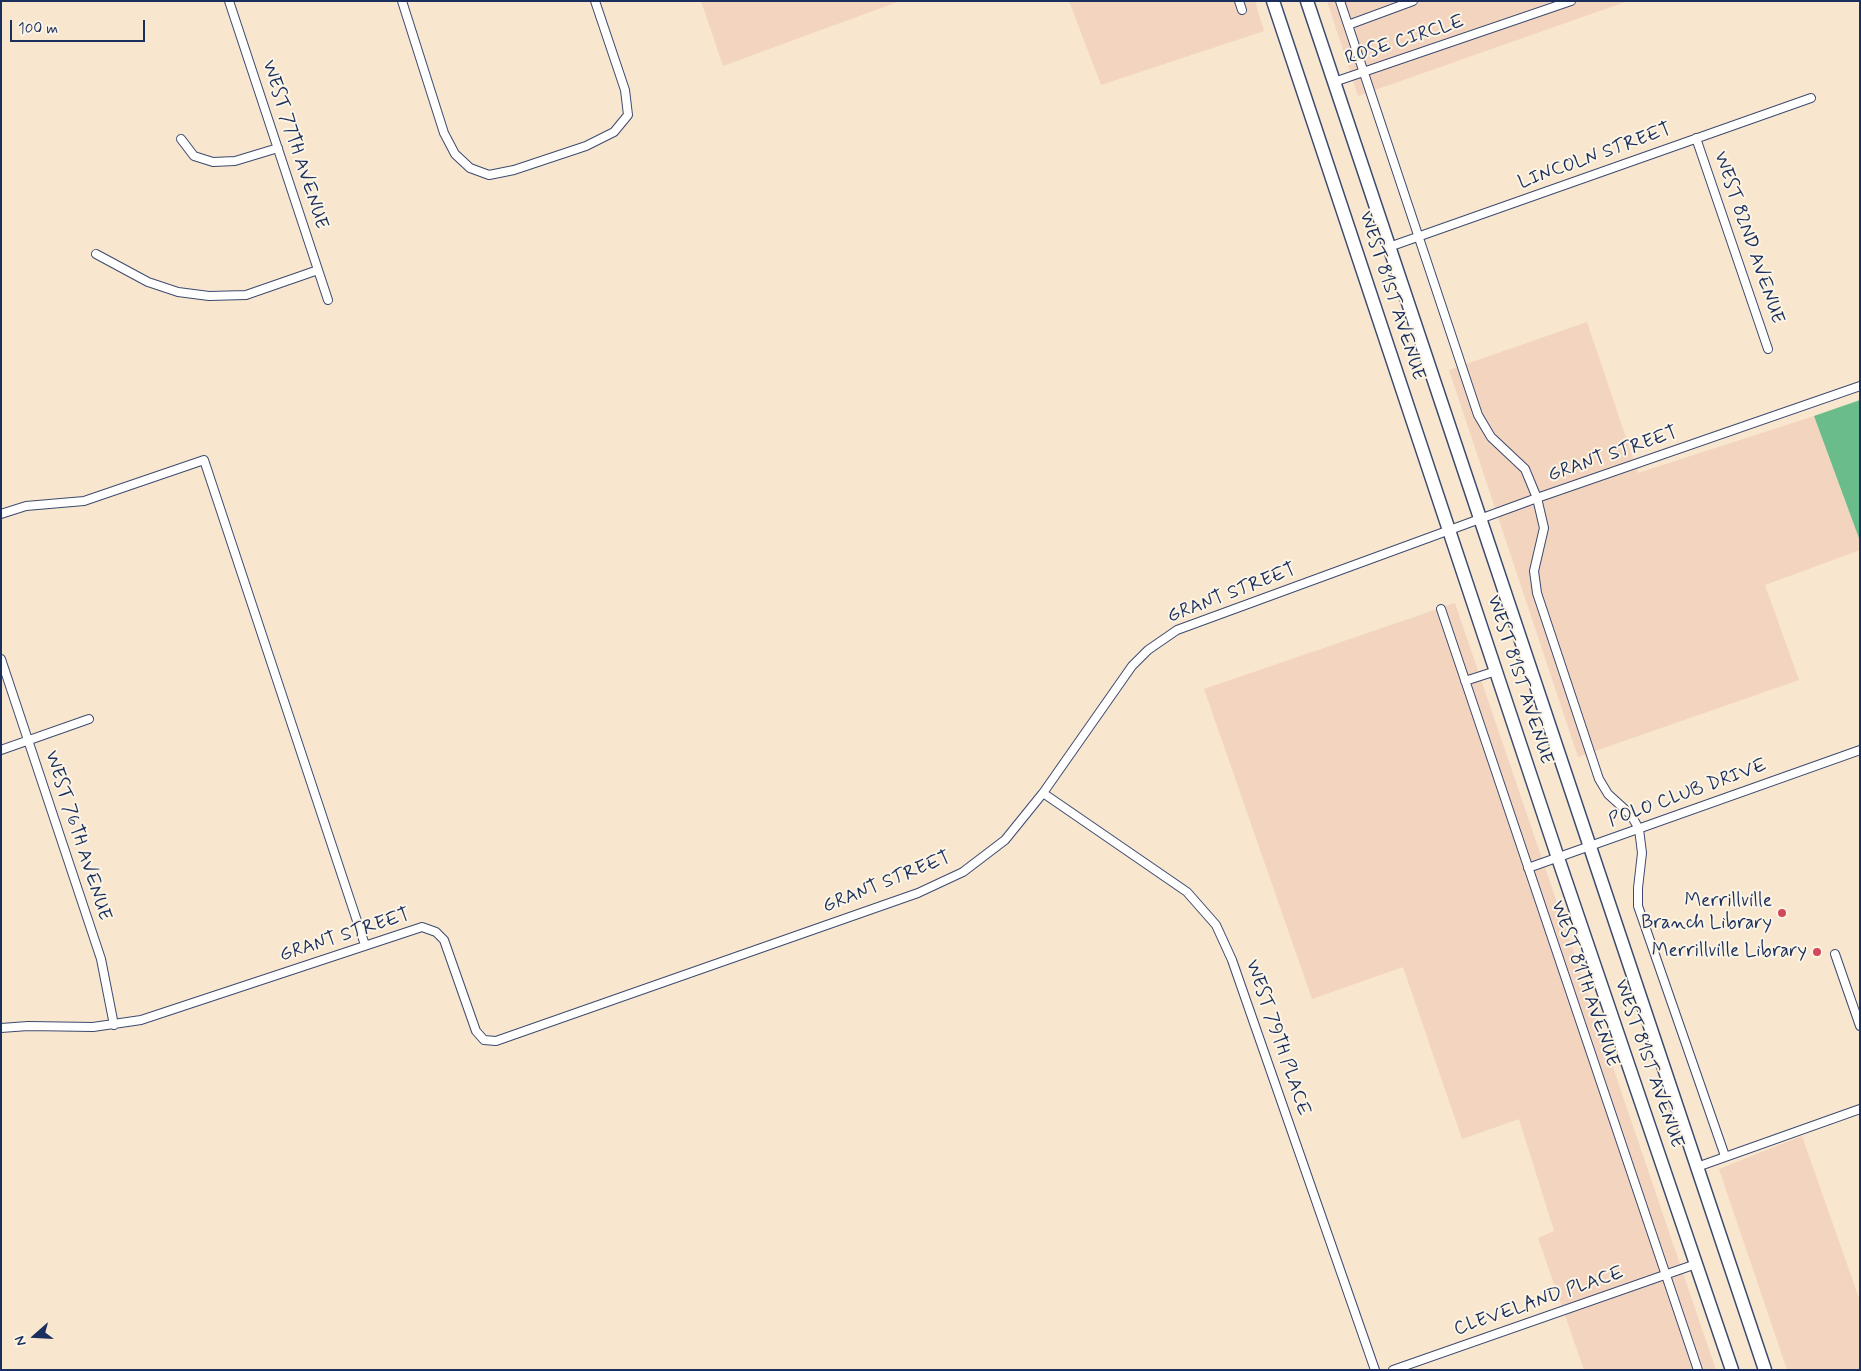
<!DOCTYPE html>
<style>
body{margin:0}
#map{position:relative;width:1861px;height:1371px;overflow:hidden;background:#f8e6ce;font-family:Mynerve,sans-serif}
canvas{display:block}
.frame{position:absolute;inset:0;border:2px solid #1b2f5e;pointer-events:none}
.north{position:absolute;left:10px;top:1311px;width:50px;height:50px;-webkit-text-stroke:4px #fcf5e5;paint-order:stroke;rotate:251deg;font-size:14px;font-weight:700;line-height:20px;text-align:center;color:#1b2f5e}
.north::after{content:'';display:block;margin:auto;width:18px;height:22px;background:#1b2f5e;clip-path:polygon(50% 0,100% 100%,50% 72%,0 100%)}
.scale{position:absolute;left:10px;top:20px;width:135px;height:22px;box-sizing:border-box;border:2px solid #1b2f5e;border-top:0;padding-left:6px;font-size:15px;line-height:18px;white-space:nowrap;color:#1b2f5e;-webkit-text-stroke:4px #fcf5e5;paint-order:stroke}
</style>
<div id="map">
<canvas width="1861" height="1371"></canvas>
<div class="frame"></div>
<div class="north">N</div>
<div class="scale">100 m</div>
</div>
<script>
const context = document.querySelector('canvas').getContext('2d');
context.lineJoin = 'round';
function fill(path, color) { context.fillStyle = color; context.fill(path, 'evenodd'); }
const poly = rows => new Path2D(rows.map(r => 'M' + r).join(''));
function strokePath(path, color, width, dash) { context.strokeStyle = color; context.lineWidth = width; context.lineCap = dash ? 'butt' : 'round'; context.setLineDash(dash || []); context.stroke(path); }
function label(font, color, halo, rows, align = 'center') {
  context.font = font + ' Mynerve,sans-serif'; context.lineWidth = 4; context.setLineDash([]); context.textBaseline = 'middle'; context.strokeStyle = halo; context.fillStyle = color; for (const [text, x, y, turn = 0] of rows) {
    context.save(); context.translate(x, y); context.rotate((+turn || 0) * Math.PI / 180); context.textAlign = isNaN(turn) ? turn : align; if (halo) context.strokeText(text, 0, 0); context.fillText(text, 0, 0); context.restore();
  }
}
fill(poly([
 [701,1,900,1,723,66],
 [1069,1,1255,1,1264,31,1101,85],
 [1327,1,1628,1,1358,96],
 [1587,322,1638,473,1814,416,1860,541,1860,550,1765,585,1799,680,1578,757,1449,370],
 [1455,603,1716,1370,1584,1370,1538,1238,1554,1231,1519,1119,1462,1139,1403,967,1312,999,1204,689],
 [1802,1136,1860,1301,1860,1370,1787,1370,1719,1169]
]), '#f3d4bf');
fill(poly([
 [1860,400,1860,541,1814,416]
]), '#6abd8a');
const minor = poly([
 [229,1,328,300],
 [402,1,444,133,455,154,470,168,489,175,514,170,586,146,614,132,628,115,625,90,595,1],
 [1239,1,1242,10],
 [1340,1,1478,415,1491,437,1525,469,1537,498,1544,528,1534,571,1537,593,1599,779,1608,794,1631,815,1639,829,1642,853,1638,888,1638,906,1725,1156],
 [1348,25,1413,1],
 [1334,82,1571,1],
 [1696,138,1768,349],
 [181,139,194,156,213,162,235,161,278,148],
 [1389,247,1811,98],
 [96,254,148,282,178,292,209,296,246,295,318,270],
 [1,514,26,506,84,501,204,460,365,945],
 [1441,609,1698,1370],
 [1,659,101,959,114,1025],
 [1465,681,1496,671],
 [1,750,89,719],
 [1043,793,1187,892,1216,925,1232,960,1375,1370],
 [1528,868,1860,750],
 [1835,954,1860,1026],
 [1,1028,28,1026,93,1027,141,1020,422,927,436,932,444,940,476,1031,484,1040,496,1041,918,893,963,872,1005,840,1043,793,1132,666,1148,650,1177,630,1537,498,1860,386],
 [1697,1167,1860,1109],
 [1393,1370,1696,1264]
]);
const primary = poly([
 [1273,1,1558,858,1732,1370],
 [1307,1,1765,1370]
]);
strokePath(minor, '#3c4a6f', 10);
strokePath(primary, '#3c4a6f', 15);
strokePath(minor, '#fff', 8);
strokePath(primary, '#fff', 12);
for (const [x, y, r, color] of [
 [1782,913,5,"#d1495b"],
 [1817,952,5,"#d1495b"]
]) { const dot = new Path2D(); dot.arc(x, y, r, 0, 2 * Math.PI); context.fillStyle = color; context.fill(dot); strokePath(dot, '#fcf5e5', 2); }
label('19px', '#1b2f5e', '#fcf5e5', [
 ["ROSE CIRCLE",1405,41,-18],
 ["WEST 77TH AVENUE",294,145,72],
 ["LINCOLN STREET",1595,157,-20],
 ["WEST 82ND AVENUE",1748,238,71],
 ["WEST 81ST AVENUE",1391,296,72],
 ["GRANT STREET",1613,455,-19],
 ["GRANT STREET",1232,594,-21],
 ["WEST 81ST AVENUE",1519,680,72],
 ["POLO CLUB DRIVE",1688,794,-20],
 ["WEST 76TH AVENUE",77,836,72],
 ["GRANT STREET",887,883,-22],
 ["GRANT STREET",345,936,-18],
 ["WEST 81TH AVENUE",1584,984,71],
 ["WEST 79TH PLACE",1277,1038,71],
 ["WEST 81ST AVENUE",1648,1064,71],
 ["CLEVELAND PLACE",1539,1302,-19]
]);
label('19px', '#1b2f5e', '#fcf5e5', [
 ["Merrillville",1772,902],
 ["Branch Library",1772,924],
 ["Merrillville Library",1807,952]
], 'right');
</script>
